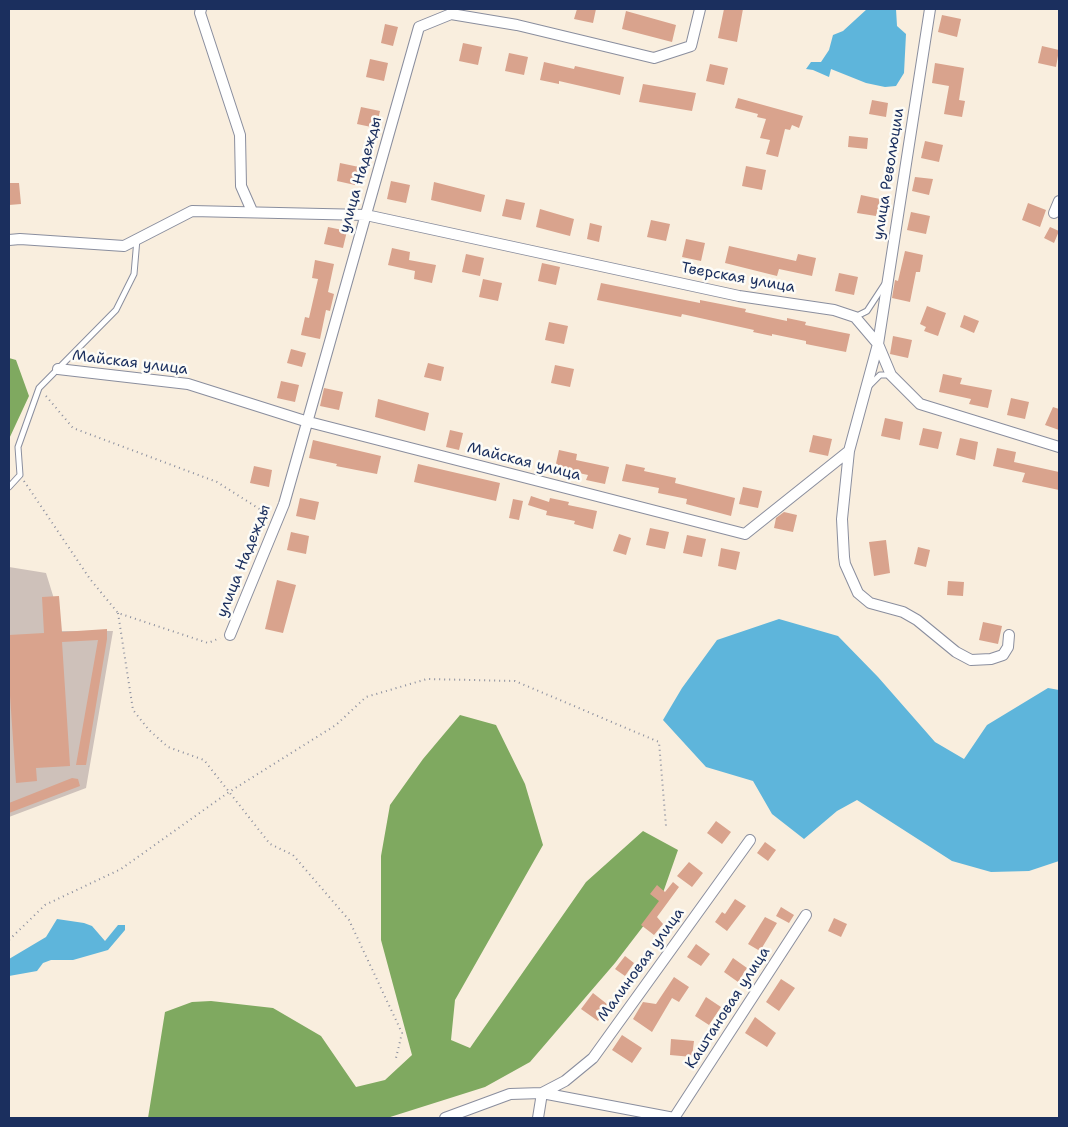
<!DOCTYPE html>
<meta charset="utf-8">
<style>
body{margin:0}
#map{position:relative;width:1068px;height:1127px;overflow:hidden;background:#f9eede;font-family:"Shantell Sans",sans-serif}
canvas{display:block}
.frame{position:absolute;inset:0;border:10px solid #1b2f5e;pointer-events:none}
</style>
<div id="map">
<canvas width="1068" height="1127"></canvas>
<div class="frame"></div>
</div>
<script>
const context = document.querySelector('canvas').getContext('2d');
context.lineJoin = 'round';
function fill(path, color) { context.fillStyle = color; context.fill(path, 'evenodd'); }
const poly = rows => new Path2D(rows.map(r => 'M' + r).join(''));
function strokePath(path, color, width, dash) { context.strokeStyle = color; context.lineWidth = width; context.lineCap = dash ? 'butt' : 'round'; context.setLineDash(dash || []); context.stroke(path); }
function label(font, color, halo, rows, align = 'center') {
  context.font = font + ' "Shantell Sans",sans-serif'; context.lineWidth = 5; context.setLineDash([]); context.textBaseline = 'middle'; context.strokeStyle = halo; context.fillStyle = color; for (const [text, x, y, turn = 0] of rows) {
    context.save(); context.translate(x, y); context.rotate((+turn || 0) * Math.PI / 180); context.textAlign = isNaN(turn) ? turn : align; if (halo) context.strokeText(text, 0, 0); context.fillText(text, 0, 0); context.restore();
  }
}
fill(poly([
 [9,567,46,573,55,602,55,631,113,631,86,788,9,817]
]), '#cec1ba');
fill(poly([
 [9,358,16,360,29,396,9,439],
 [460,715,496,725,525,784,543,845,455,1000,451,1040,470,1048,586,882,643,831,678,850,658,907,615,963,530,1062,485,1087,387,1118,148,1118,165,1012,192,1002,211,1001,273,1008,321,1036,356,1087,385,1080,412,1055,381,940,381,856,390,805,423,759]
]), '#7fa960');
fill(poly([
 [867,9,896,9,897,26,906,34,904,73,896,86,885,87,866,83,831,69,829,77,813,70,806,69,811,62,821,62,829,50,833,35,843,31],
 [779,619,838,636,878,677,935,742,964,759,987,725,1048,688,1059,690,1059,861,1029,871,991,872,952,861,857,800,837,811,804,839,772,814,753,781,706,767,663,720,682,688,717,640],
 [57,919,84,923,92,926,105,941,118,925,125,925,125,930,108,950,73,960,51,960,43,963,37,971,9,976,9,959,46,937]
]), '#5eb5db');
fill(poly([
 [577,9,596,9,593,23,574,19],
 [724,9,743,9,737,42,718,38],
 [626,11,676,25,672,42,622,29],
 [942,15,961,19,957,37,938,32],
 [385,24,398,27,393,46,381,43],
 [463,43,482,47,478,65,459,61],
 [1042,46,1059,50,1056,67,1038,63],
 [509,53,528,57,524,75,505,71],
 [370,59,388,63,384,81,366,77],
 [544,62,574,69,575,66,624,77,620,95,559,81,559,84,540,80],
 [935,63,964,68,959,100,965,101,962,117,944,114,949,86,932,83],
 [710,64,728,68,724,85,706,81],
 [643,84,696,93,692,111,639,102],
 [738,98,803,116,799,128,792,125,790,130,785,129,778,157,766,154,770,140,760,138,766,119,757,117,758,114,735,108],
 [872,100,888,103,886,117,869,114],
 [361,107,380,111,376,128,357,124],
 [849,136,868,138,867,149,848,147],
 [925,141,943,145,939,162,921,158],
 [340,163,359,167,355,185,337,181],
 [746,166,766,170,762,190,742,186],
 [915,177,933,179,929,195,912,191],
 [391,181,410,185,406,203,387,199],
 [434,182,485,195,481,212,431,200],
 [9,183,19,183,21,204,9,205],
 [861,195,880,199,876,216,857,213],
 [506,199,525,203,521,220,502,216],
 [1028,203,1046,210,1040,227,1022,220],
 [540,209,574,219,570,236,536,227],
 [911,212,930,216,926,234,907,230],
 [651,220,670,224,666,241,647,237],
 [590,223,602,226,599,242,587,239],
 [328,227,347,231,343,248,324,244],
 [1050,227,1059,231,1054,243,1044,238],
 [686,239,705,243,701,261,682,257],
 [729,246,796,261,798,254,816,258,812,276,779,269,777,276,725,263],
 [392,248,410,252,409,260,436,265,432,283,414,279,415,271,388,265],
 [905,251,923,255,920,272,916,272,910,302,892,298,895,280,898,281],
 [466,254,484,258,480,276,462,272],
 [315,260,334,264,328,292,334,294,330,311,326,310,320,339,301,335,305,317,309,318,318,279,312,278],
 [542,263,560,267,556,285,538,281],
 [839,273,858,277,854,295,835,291],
 [483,279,502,283,498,301,479,297],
 [601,283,700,303,700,300,746,309,745,312,787,321,787,318,806,322,805,325,850,334,846,352,806,344,806,341,772,334,772,336,753,332,754,330,682,314,681,317,597,300],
 [927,306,946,313,938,336,924,331,926,327,920,324],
 [964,315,979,321,974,333,960,327],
 [549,322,568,326,564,344,545,340],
 [893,336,912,340,908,358,890,354],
 [291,349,306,353,302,367,287,363],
 [428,363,444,367,441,381,424,377],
 [555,365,574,369,570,387,551,383],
 [943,374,962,378,960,384,992,390,988,408,969,404,971,399,939,392],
 [281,381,299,385,295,402,277,398],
 [324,388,343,392,339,410,320,406],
 [1011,398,1029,402,1025,419,1007,415],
 [378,399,429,413,425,431,375,417],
 [1053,407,1059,409,1059,430,1045,425],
 [885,418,903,422,900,440,881,436],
 [923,428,942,432,938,449,919,445],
 [450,430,463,433,459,450,446,447],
 [813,435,832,439,828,456,809,452],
 [960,438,978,442,975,460,956,455],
 [313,440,381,456,377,474,336,466,337,464,309,458],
 [997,448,1016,452,1014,462,1059,472,1059,490,1022,482,1025,473,993,466],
 [559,450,577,454,576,460,609,467,605,484,586,480,588,475,555,468],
 [418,464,500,483,496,501,414,482],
 [626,464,645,468,644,471,676,478,675,483,735,498,731,516,686,504,687,499,658,493,659,488,622,481],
 [254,466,272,470,269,487,250,483],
 [743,487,762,491,758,508,739,504],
 [531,496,549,502,550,498,569,502,568,505,597,511,593,529,574,524,575,521,546,515,547,511,528,505],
 [300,498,319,502,315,520,296,516],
 [513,499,523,501,519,520,509,518],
 [784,512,797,515,793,532,774,528,776,518],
 [650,528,669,532,665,549,646,545],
 [291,532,309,536,306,554,287,550],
 [619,534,631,538,626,555,613,551],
 [687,535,706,539,702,557,683,553],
 [886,540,890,573,874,576,869,542],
 [918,547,930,550,926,567,914,564],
 [721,548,740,552,736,570,718,566],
 [277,580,296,585,283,633,265,629],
 [948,581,964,582,963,596,947,595],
 [59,596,62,632,107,629,107,639,86,765,76,765,98,640,62,642,70,766,36,768,37,781,16,783,9,681,9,635,44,633,42,597],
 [983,622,1002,626,998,644,979,640],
 [72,778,78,779,80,786,9,813,9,803],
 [716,821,731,832,722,844,707,833],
 [765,842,776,850,768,861,757,853],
 [689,862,703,873,692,887,677,876],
 [673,882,679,887,657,917,663,924,654,935,641,925,659,901,650,894,657,885,665,892],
 [735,899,746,906,727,931,715,922,722,912,725,914],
 [781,907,794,915,789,923,776,916],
 [765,917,777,923,760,951,748,944],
 [834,918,847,924,841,937,828,931],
 [696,944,710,954,701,966,687,957],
 [625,956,634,963,625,976,615,969],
 [733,958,747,968,738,982,724,972],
 [674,977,689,987,679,1002,672,998,652,1032,633,1019,643,1002,656,1004],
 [781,979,795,988,779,1011,766,1002],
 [593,993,607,1004,608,1007,598,1021,581,1009],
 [706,997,721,1007,709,1025,695,1016],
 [755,1017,776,1033,767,1047,745,1033],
 [622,1035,642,1048,632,1063,612,1050],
 [671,1039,694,1041,692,1057,670,1055]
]), '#d9a38d');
const service = poly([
 [855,317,867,311,884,285],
 [868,387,880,375,891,375],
 [9,487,20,475,18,447,39,388,116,310,134,274,137,239]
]);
const minor = poly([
 [201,9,200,13,240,135,241,186,252,211],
 [1054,213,1059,201],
 [9,240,20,239,124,246,192,211,366,215,739,296,834,310,855,317,878,344,891,375,920,404,1059,447],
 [58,369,188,384,305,421,745,534,849,451,878,344,930,9],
 [849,451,842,519,844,557,845,564,858,593,870,603,903,612,917,620,956,652,971,660,991,659,1003,655,1008,647,1009,635],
 [230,635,284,504,419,27,451,14,517,25,654,58,691,46,700,9],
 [445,1118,510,1094,542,1093,674,1118],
 [538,1118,542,1093,565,1081,593,1058,750,840],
 [674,1118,806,915]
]);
strokePath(service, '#8a8e9e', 7);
strokePath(minor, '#8a8e9e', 12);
strokePath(poly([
 [46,396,73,428,217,482,269,515],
 [24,481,90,579,118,613,208,643,220,638],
 [118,613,133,710,149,730,168,747,204,760,270,844,293,855,349,920,402,1033,396,1058],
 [9,940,45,905,121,869,229,792,336,725,366,697,427,679,515,681,659,742,666,826]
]), '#8a8e9e', 2, [1, 4]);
strokePath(service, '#fff', 5);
strokePath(minor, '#fff', 10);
label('15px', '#1b2f5e', '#fdfcf7', [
 ["улица Революции",889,174,-81],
 ["улица Надежды",361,175,-74],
 ["Тверская улица",738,278,10],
 ["Майская улица",130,363,7],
 ["Майская улица",524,462,14],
 ["улица Надежды",244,561,-68],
 ["Малиновая улица",641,965,-54],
 ["Каштановая улица",728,1008,-57]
]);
</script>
